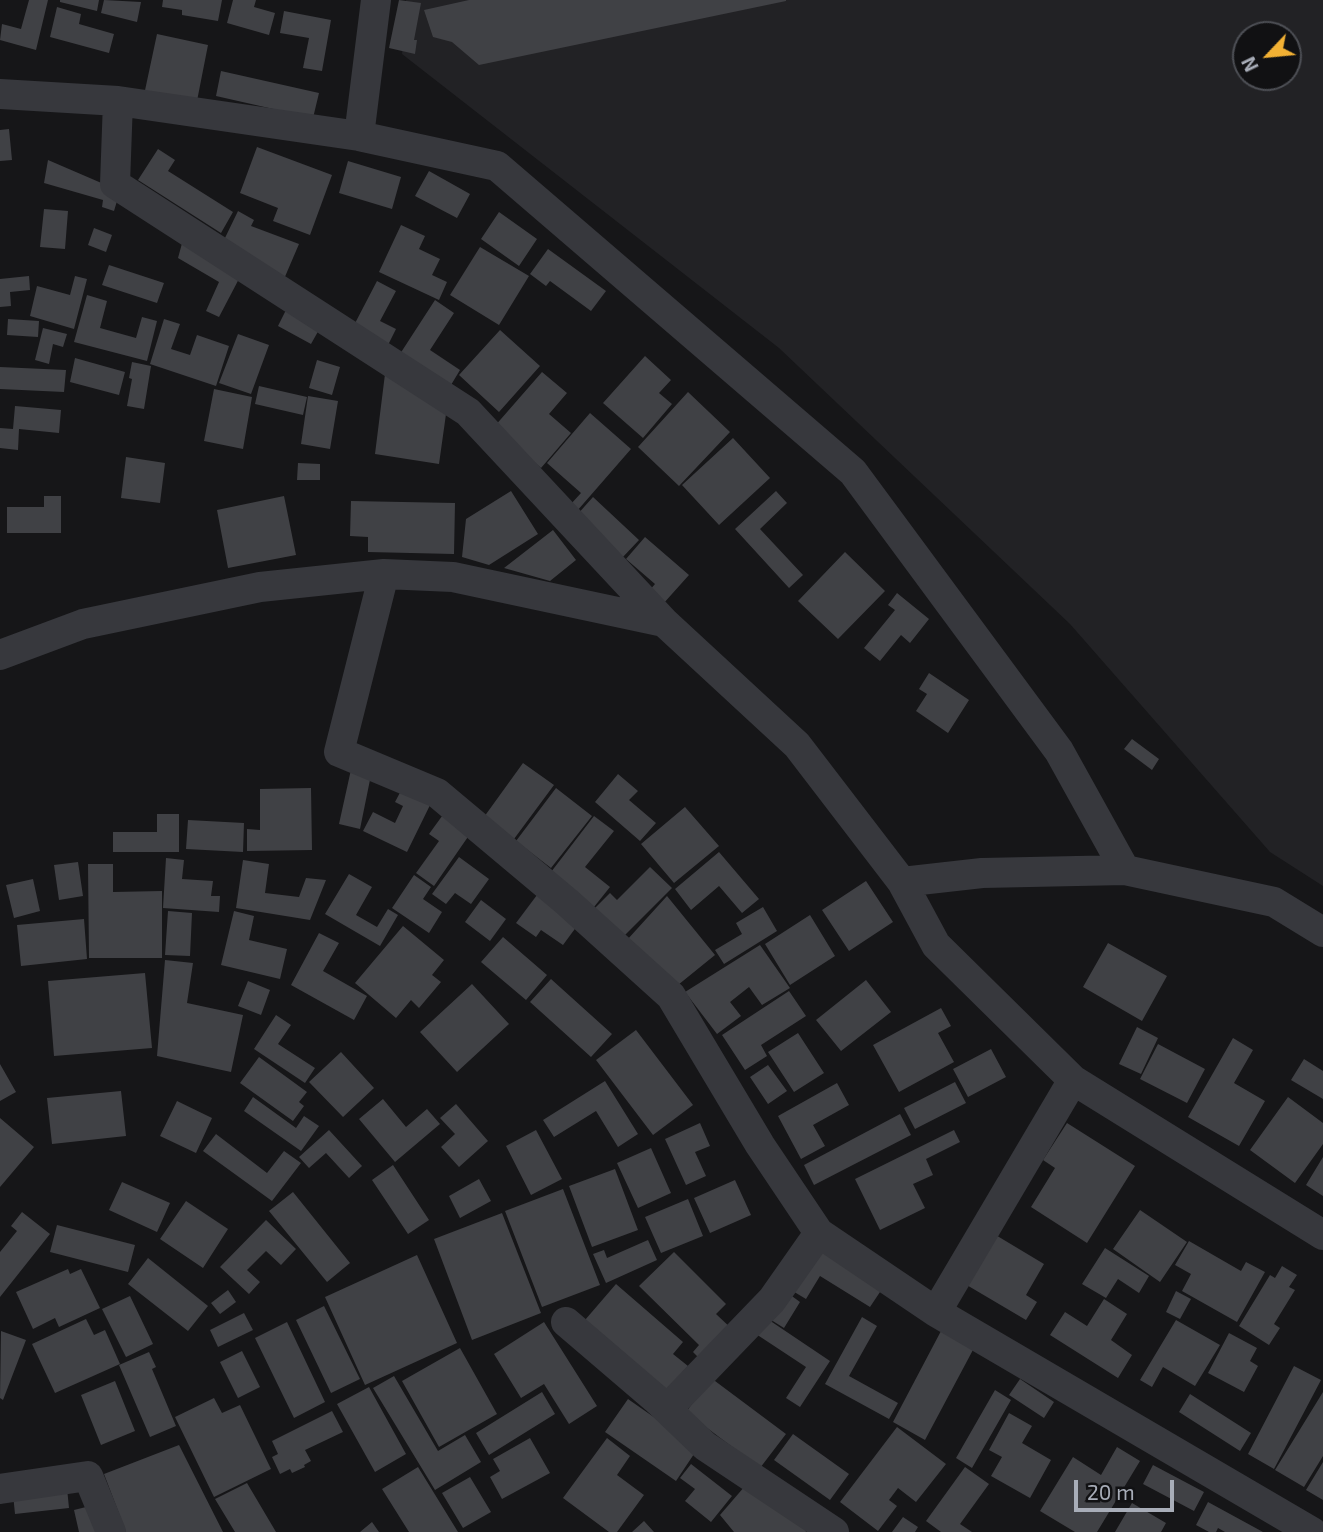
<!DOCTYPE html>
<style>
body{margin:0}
#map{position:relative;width:1323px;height:1532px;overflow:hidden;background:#161618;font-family:"Exo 2",sans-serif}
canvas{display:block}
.north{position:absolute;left:1232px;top:21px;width:70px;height:70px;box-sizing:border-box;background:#111113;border:2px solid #4d4f55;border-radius:50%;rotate:244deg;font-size:19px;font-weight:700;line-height:28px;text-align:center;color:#a8adb8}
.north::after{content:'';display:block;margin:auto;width:24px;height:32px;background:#f2b134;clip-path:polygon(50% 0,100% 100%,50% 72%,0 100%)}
.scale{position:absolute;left:1074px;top:1480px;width:100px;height:32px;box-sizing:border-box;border:4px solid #a8adb8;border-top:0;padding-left:9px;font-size:21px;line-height:24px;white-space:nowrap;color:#a8adb8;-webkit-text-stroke:5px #111113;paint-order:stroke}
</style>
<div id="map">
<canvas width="1323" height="1532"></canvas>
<div class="north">N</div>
<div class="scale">20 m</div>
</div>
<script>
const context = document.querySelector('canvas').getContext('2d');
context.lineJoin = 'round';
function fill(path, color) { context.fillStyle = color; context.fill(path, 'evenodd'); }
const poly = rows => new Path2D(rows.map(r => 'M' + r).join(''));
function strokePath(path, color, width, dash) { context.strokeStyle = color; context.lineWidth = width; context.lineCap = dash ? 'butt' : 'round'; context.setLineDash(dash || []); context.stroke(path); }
fill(poly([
 [406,0,1323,0,1323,886,1270,852,1070,624,779,348,402,54],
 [1246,35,1288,35,1288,77,1246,77]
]), '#222225');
fill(poly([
 [29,0,48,0,36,50,0,40,2,24,21,29],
 [60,0,99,0,97,11,60,2],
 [104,0,141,2,137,22,101,13],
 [163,0,222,0,218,21,182,15,182,10,162,7],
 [233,0,256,0,254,7,275,13,269,35,227,23],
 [399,0,421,3,414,40,417,40,415,54,389,48],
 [469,0,786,0,786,1,479,65,452,42,433,37,424,10],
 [57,7,81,14,79,24,114,34,109,53,50,37],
 [284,11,331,20,322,71,303,68,309,38,280,33],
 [157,34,208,45,196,106,144,95],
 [221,71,319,93,313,118,216,96],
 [9,129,12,160,0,161,0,130],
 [257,147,332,175,310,235,273,221,278,208,240,193],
 [158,149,175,160,168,171,233,212,221,233,138,180],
 [48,160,120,191,114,211,102,207,103,200,44,183],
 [348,161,401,177,392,209,339,193],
 [429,171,470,194,457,218,415,196],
 [44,209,68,211,65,249,40,247],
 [238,211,254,220,251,226,299,244,284,279,224,240],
 [499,212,537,239,519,266,481,239],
 [401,225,425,236,419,249,440,259,432,275,447,282,439,300,379,272],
 [94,228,112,235,106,252,88,245],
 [184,236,241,275,219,317,206,311,219,282,178,258],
 [480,247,529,276,499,325,450,295],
 [548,249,606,291,591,311,550,281,546,286,530,274],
 [109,265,164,283,157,303,102,285],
 [29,276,30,290,10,292,11,306,0,307,0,279],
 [75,276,87,279,74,329,30,316,37,286,70,295],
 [377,281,396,291,380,321,396,329,387,347,352,329],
 [87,295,107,301,100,328,136,338,142,317,157,321,147,361,74,342],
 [435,300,454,313,430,350,460,370,448,390,398,357],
 [286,310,320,328,311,344,278,326],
 [8,319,39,321,38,337,7,335],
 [164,319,180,324,171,349,190,355,197,335,229,346,216,386,150,364],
 [43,328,67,334,63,347,53,344,49,364,35,360],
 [500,330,540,366,499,412,459,375],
 [238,334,269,345,251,394,219,383],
 [645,356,671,380,659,393,672,404,643,438,603,403],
 [75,358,125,372,119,395,70,382],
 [317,360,340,367,332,395,309,388],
 [132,362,151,366,144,409,127,406,132,379,129,378],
 [0,367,66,370,64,392,0,389],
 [542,372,567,393,549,414,571,433,541,468,494,427],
 [385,374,447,407,439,464,375,454],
 [259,386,307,397,303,415,255,404],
 [214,389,252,397,243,449,204,441],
 [688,392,730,432,679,486,638,447],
 [308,396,338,401,330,449,301,444],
 [15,406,61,410,59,433,19,429,18,450,0,448,0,428,13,429],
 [590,413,631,449,577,511,570,505,581,493,547,463],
 [733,438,770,478,719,525,682,485],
 [126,457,165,463,160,503,121,498],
 [298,463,320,464,320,480,297,480],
 [511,491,538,534,489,565,462,557,466,519],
 [776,491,787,503,760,529,803,575,789,588,735,529],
 [44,496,61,496,61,533,7,533,7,507,44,507],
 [284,496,296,555,228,568,217,510],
 [593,497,639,540,622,558,576,516],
 [351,501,455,503,454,554,368,552,368,537,350,536],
 [553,530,576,560,550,581,504,568],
 [645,537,689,575,663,604,649,591,655,584,626,559],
 [845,552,885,591,838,639,798,601],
 [897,593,929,619,910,643,901,635,880,661,864,648,895,610,888,605],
 [929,673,969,700,948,733,916,711,927,694,919,689],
 [1132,739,1159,759,1152,770,1124,749],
 [523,763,554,785,514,839,484,817],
 [352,765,372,770,360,829,339,824],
 [618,774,638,791,629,800,656,823,640,841,595,802],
 [404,785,433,799,407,852,363,831,373,812,395,823,403,806,395,802],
 [311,788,312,850,247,851,247,829,260,830,260,789],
 [556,788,592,816,551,868,516,841],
 [685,807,719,846,674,883,641,844],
 [445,812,472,831,434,886,416,873,439,841,429,834],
 [157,814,179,814,179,852,113,852,113,832,157,832],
 [594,816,614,831,585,867,610,887,594,907,551,872],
 [188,820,244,823,243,852,186,849],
 [719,852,759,899,742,913,719,886,691,910,675,889],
 [459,857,489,879,471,904,455,893,446,904,432,894],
 [166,858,184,860,182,879,213,881,211,896,220,896,219,912,163,908],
 [243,860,269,864,265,893,299,897,306,878,326,880,310,920,236,908],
 [78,862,83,896,59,900,54,865],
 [88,864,113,864,113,892,162,891,162,958,89,958],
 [650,867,672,888,623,937,594,909,610,893,617,900],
 [349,874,372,887,356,915,377,927,388,909,398,915,380,946,325,914],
 [414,875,431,887,423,899,442,912,429,933,392,908],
 [33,879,40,911,14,918,6,885],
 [866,881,893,922,849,951,822,910],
 [537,895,577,926,563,945,541,930,536,937,516,923],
 [667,896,715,955,678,985,627,940],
 [481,900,506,919,490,941,465,922],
 [763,907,777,931,724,964,715,950,742,934,736,923],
 [168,911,192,913,190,956,165,955],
 [234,911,254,916,249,940,287,949,280,979,221,965],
 [810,915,835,956,790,985,765,944],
 [84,919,87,959,21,966,17,925],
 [403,926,444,960,432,975,441,982,419,1008,411,1000,396,1018,355,983],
 [319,933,339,943,323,971,367,996,354,1020,291,985],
 [503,937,547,975,526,1000,481,962],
 [1108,943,1167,976,1142,1021,1083,987],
 [760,945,790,988,762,1005,749,987,730,1002,741,1016,717,1034,685,992],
 [165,960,193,963,187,1003,243,1015,231,1072,157,1056],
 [145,973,152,1048,54,1056,48,981],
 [551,979,612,1034,591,1057,530,1002],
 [866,980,891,1012,841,1051,816,1020],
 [248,981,270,990,261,1015,238,1006],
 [472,984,509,1024,457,1072,420,1032],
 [789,991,806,1016,761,1045,767,1056,745,1070,722,1035],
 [941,1008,951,1026,938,1033,954,1062,899,1092,873,1045],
 [276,1015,291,1025,278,1044,315,1068,305,1083,254,1049],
 [1137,1027,1158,1038,1141,1074,1119,1064],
 [636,1030,693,1105,653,1135,596,1060],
 [798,1033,824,1073,794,1092,768,1052],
 [1233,1038,1253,1050,1234,1083,1265,1101,1239,1146,1188,1117],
 [1158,1044,1205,1069,1187,1103,1140,1079],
 [991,1049,1006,1077,968,1097,953,1069],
 [341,1052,374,1088,343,1117,309,1082],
 [259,1057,307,1092,299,1102,304,1106,293,1121,240,1083],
 [1304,1059,1323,1071,1323,1099,1291,1080],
 [0,1064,16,1092,0,1101],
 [768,1065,787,1091,768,1104,750,1077],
 [605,1081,638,1134,618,1147,596,1111,554,1137,543,1120],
 [955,1082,966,1103,915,1129,904,1108],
 [837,1083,849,1105,813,1125,825,1146,801,1159,778,1116],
 [121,1091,126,1136,52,1144,47,1098],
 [253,1097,296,1128,304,1116,319,1126,301,1151,244,1111],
 [1288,1097,1323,1123,1323,1144,1295,1183,1250,1150],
 [383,1099,406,1127,427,1109,440,1124,395,1162,359,1119],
 [177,1101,212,1118,196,1153,160,1136],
 [456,1104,488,1141,459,1167,441,1147,455,1134,440,1118],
 [900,1114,911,1135,814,1185,804,1165],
 [0,1118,34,1147,0,1187],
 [700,1123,710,1146,695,1152,706,1176,686,1185,665,1139],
 [1067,1123,1135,1166,1087,1243,1031,1207,1055,1168,1043,1160],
 [329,1130,362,1166,349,1178,326,1153,309,1168,299,1157],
 [536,1130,562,1179,531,1195,506,1146],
 [954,1130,960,1142,926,1159,933,1175,913,1184,925,1208,880,1230,855,1179],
 [216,1134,267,1173,284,1151,301,1163,272,1201,203,1151],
 [651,1148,671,1193,638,1208,617,1163],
 [1323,1157,1323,1196,1306,1185],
 [393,1165,429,1220,408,1234,372,1180],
 [615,1169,638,1230,592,1247,569,1186],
 [479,1179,491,1201,460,1218,449,1196],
 [735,1180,751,1215,710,1233,694,1198],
 [122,1182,170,1203,157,1232,109,1210],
 [563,1189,600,1285,542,1307,505,1211],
 [293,1192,350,1263,327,1282,269,1211],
 [688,1199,703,1236,661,1253,645,1217],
 [186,1201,228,1229,203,1268,160,1239],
 [1140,1210,1187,1242,1160,1282,1113,1249],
 [22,1212,50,1234,0,1297,0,1252,17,1231,11,1226],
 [502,1213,541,1313,472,1340,434,1239],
 [266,1220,296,1249,281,1265,266,1251,247,1270,260,1282,249,1294,220,1267],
 [57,1225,135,1245,128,1272,50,1252],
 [994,1234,1044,1264,1026,1295,1037,1302,1026,1320,965,1284],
 [648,1240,657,1260,606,1283,593,1254,604,1250,607,1258],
 [1189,1241,1241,1271,1246,1262,1265,1272,1237,1322,1182,1291,1191,1274,1175,1265],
 [816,1248,882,1289,870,1307,820,1276,806,1299,791,1290],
 [1105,1248,1149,1276,1139,1293,1118,1279,1106,1298,1082,1284],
 [674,1252,726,1304,716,1314,733,1330,702,1361,693,1352,699,1345,639,1286],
 [417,1255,457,1343,365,1385,325,1297],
 [148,1258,208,1306,188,1331,128,1284],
 [1282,1266,1297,1275,1289,1287,1295,1290,1274,1324,1280,1328,1269,1345,1239,1326,1270,1275,1275,1278],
 [68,1269,70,1274,81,1269,100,1308,59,1327,55,1318,33,1329,16,1292],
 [616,1284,683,1342,673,1354,688,1366,667,1390,585,1320],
 [228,1290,236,1302,220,1314,211,1303],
 [785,1291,800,1302,784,1328,768,1318],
 [1176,1291,1191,1299,1180,1319,1166,1312],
 [130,1296,153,1344,126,1357,102,1309],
 [1104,1299,1127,1314,1111,1340,1132,1355,1118,1378,1050,1335,1065,1312,1087,1326],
 [324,1306,360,1379,331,1393,296,1320],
 [244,1313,253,1330,218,1347,210,1330],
 [862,1317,877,1326,849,1376,898,1403,889,1419,825,1384],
 [766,1318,830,1361,800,1407,786,1398,806,1367,756,1334],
 [86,1319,94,1335,105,1330,120,1364,55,1393,32,1344],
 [1176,1320,1220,1345,1195,1386,1163,1367,1152,1387,1140,1380],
 [287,1322,325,1402,294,1418,255,1338],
 [544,1322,597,1406,569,1424,544,1384,521,1398,494,1354],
 [1,1331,26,1340,3,1400,0,1398],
 [941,1331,974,1348,925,1440,893,1422],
 [1229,1333,1257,1348,1250,1361,1258,1366,1244,1392,1208,1373],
 [460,1348,497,1414,439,1447,402,1381],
 [242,1351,260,1387,238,1398,220,1362],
 [149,1352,156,1367,152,1369,176,1426,150,1437,119,1365],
 [1294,1366,1321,1380,1274,1469,1248,1454],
 [394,1376,438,1451,465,1435,481,1462,435,1490,373,1388],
 [711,1378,786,1434,760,1468,686,1412],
 [1020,1379,1054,1402,1044,1418,1009,1395],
 [115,1381,135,1431,101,1445,81,1395],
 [369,1387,406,1454,375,1472,337,1404],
 [995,1390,1011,1400,972,1468,956,1458],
 [542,1392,555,1414,489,1455,476,1433],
 [1323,1392,1323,1456,1304,1487,1275,1470],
 [1190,1394,1251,1433,1240,1451,1179,1412],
 [214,1398,222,1413,240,1405,271,1469,214,1497,175,1417],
 [628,1399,698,1448,676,1481,605,1432],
 [332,1411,343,1432,305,1450,311,1461,304,1465,305,1467,292,1473,290,1469,280,1474,272,1457,278,1454,272,1441],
 [1009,1413,1032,1426,1022,1443,1051,1460,1030,1498,991,1476,1002,1457,989,1450],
 [897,1427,946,1464,916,1502,898,1488,889,1500,897,1506,878,1531,840,1502],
 [793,1434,849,1474,830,1500,774,1460],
 [530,1438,550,1473,502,1499,490,1477,500,1471,493,1459],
 [607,1438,630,1456,617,1475,644,1495,617,1532,609,1532,563,1498],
 [179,1445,223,1532,126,1532,104,1474],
 [1117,1447,1140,1461,1097,1532,1075,1532,1040,1511,1073,1457,1101,1475],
 [1323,1462,1323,1500,1306,1490],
 [691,1464,732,1496,711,1522,685,1501,695,1489,680,1478],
 [1153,1465,1204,1492,1194,1511,1143,1484],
 [418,1467,458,1532,409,1532,382,1489],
 [965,1467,989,1484,960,1524,972,1532,941,1532,926,1521],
 [470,1477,491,1512,463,1528,442,1493],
 [247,1483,276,1532,235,1532,215,1499],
 [745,1486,805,1528,806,1532,734,1532,720,1515],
 [67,1488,69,1508,15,1514,13,1494],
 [1208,1502,1263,1532,1225,1532,1218,1528,1216,1532,1209,1532,1196,1525],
 [1132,1503,1166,1523,1161,1532,1115,1532],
 [90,1506,96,1532,79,1532,74,1510],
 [903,1517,918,1527,915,1532,892,1532],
 [644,1521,654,1532,632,1532],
 [372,1522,379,1532,360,1532]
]), '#404145');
strokePath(poly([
 [0,94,118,101,359,136,497,166,853,472,1059,751,1125,870],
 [118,101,115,184,468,412,664,622,797,745,902,882,982,873,1125,870,1274,902,1323,932],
 [359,136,376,0],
 [384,574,339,752,437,793,567,902,671,996,760,1145,819,1233,936,1312,1312,1532],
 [0,655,83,624,260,587,384,574,453,577,664,622],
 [902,882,936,945,1073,1080,1323,1235],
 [936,1312,1073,1080],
 [566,1322,656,1399,705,1446,834,1532],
 [667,1409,772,1300,819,1233],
 [0,1489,88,1476,111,1532]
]), '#37383d', 30);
</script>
